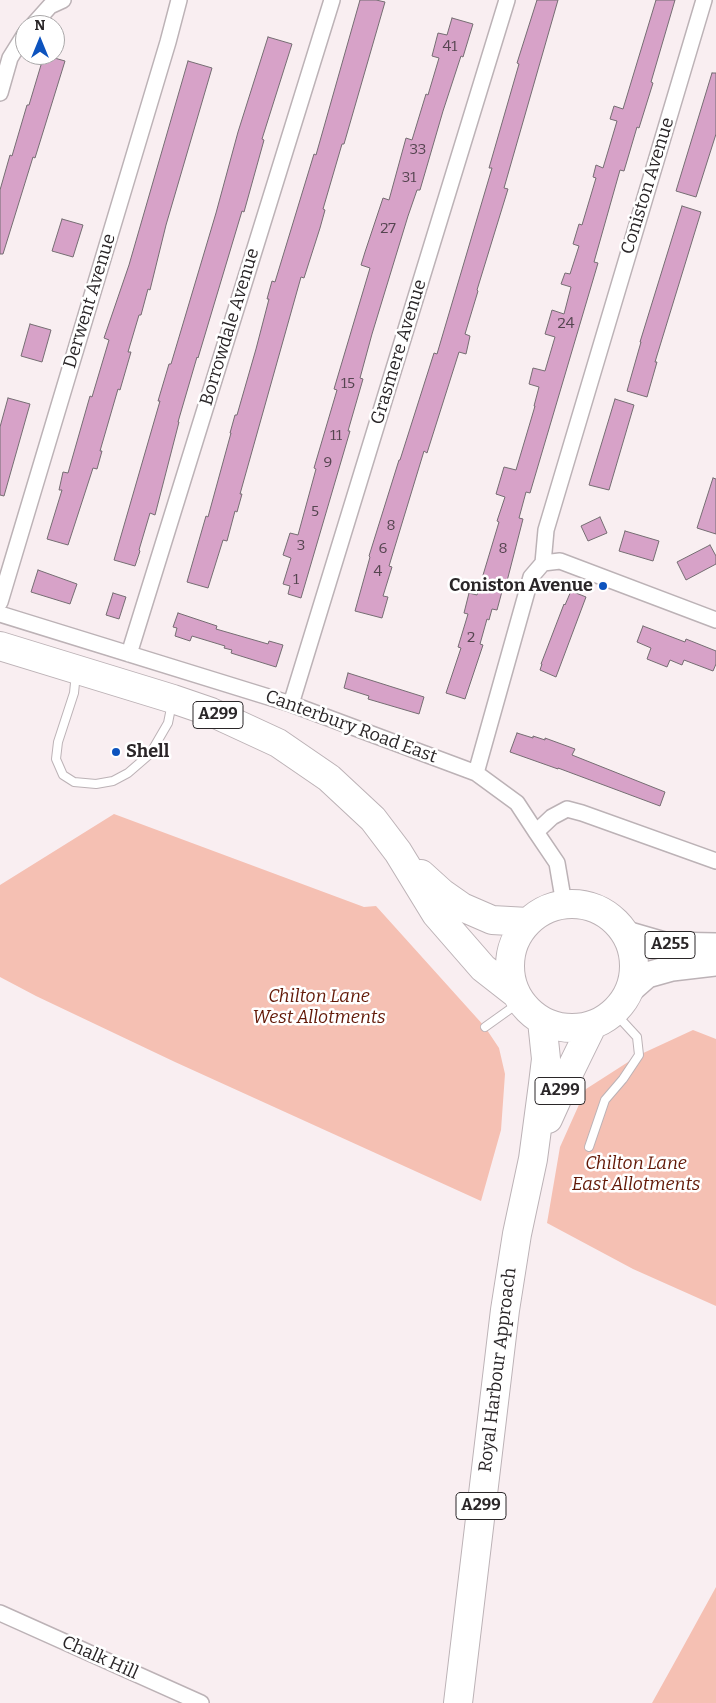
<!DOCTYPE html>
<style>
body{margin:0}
#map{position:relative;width:716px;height:1703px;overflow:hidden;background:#f9eef1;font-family:Bitter,serif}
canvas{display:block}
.north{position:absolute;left:15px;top:15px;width:50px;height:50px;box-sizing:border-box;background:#fff;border:1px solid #aaa8a9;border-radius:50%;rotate:0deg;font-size:14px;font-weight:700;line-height:20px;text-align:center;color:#2a2628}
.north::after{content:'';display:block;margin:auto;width:18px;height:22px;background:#0d53be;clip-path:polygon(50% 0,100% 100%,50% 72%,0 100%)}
</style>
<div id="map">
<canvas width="716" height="1703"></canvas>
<div class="north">N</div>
</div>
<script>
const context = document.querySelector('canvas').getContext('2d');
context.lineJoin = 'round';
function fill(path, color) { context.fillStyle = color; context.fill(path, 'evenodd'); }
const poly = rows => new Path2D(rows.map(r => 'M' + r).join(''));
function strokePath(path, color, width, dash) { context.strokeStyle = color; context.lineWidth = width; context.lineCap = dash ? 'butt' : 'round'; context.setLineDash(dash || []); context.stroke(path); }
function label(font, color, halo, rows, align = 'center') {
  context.font = font + ' Bitter,serif'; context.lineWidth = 5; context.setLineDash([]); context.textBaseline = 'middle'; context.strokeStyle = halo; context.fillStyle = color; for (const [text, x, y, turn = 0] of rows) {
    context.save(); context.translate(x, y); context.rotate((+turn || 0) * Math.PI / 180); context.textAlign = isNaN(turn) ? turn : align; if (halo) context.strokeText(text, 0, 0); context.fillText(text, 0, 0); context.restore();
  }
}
fill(poly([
 [114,814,364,907,376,906,485,1027,499,1048,505,1074,501,1130,481,1201,175,1062,36,996,0,977,0,885],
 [693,1030,716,1039,716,1306,633,1269,547,1223,560,1147,586,1089,639,1055],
 [716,1587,716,1703,652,1703,677,1658]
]), '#f5c0b3');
const building = poly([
 [360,0,376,0,385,2,344,144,342,144,323,209,325,210,320,228,304,278,301,277,240,494,242,494,237,512,235,511,227,541,223,540,208,588,187,582,206,516,208,517,231,433,230,433,235,415,237,415,256,349,269,299,267,299,272,281,275,282,314,154,316,155,360,0],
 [537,0,558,0,504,188,508,189,477,290,478,291,465,334,470,336,466,354,459,352,427,453,424,451,389,566,392,567,383,596,388,597,382,618,355,611,370,557,369,556,399,460,400,460,434,353,437,354,492,168,489,168,519,64,517,63,537,0],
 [656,0,675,0,651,82,653,83,639,128,637,127,624,171,620,170,594,262,598,263,530,493,526,492,519,518,523,519,506,585,504,584,497,610,492,609,489,620,487,619,480,644,483,645,465,699,446,693,461,648,458,647,468,614,464,613,469,593,477,595,499,522,497,521,505,497,496,494,504,467,516,470,535,406,534,406,539,387,529,384,533,368,545,371,555,337,545,334,552,310,564,314,571,287,561,284,565,273,570,274,579,246,573,244,579,224,582,225,596,178,593,177,596,165,603,168,609,148,617,121,610,119,614,106,623,109,656,0],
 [452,18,473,24,463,57,461,56,443,111,420,190,417,190,408,216,372,334,360,378,363,379,348,431,350,431,301,598,288,594,290,586,283,584,291,558,283,555,290,533,298,535,316,469,314,468,337,390,334,389,370,268,361,265,365,252,383,198,389,200,406,138,412,140,426,94,428,95,439,58,432,56,438,33,447,35,452,18],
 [268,37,292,44,262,139,264,140,244,212,242,211,198,358,197,357,178,422,179,422,155,515,150,513,139,550,140,551,135,566,114,560,160,401,158,401,169,364,171,364,216,213,238,132,268,37],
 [44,55,65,61,35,158,33,157,3,254,0,254,0,190,10,155,12,156,27,105,29,105,44,55],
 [188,61,212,68,166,225,150,290,148,289,141,315,139,315,128,352,131,352,120,390,118,389,100,451,102,451,97,469,93,468,68,545,47,539,62,490,59,490,63,472,68,473,90,396,92,397,109,340,104,338,129,265,188,61],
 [712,73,716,73,716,134,696,197,676,191,712,73],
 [682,206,701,212,655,362,657,362,647,397,627,391,641,342,640,342,682,206],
 [62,219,83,225,73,257,52,251,62,219],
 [30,324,51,330,42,362,21,356,30,324],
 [8,398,30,404,4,496,0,495,0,427,8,398],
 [615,399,634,405,609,490,589,485,615,399],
 [713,478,716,479,716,534,697,528,713,478],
 [600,517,607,533,588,541,581,526,600,517],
 [625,531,659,541,653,561,619,551,625,531],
 [710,545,716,556,716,564,686,580,677,562,710,545],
 [38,570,77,584,70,604,31,592,38,570],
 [571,591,586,597,556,677,540,670,542,664,541,664,564,604,565,605,571,591],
 [113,593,126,597,119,619,106,615,113,593],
 [178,613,217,626,216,629,268,644,269,641,283,645,276,667,231,653,232,650,224,648,225,646,192,636,190,641,175,636,177,628,173,627,178,613],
 [643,626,685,642,686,639,716,651,716,664,713,671,684,660,682,665,670,660,667,667,647,659,651,648,637,642,643,626],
 [348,673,424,697,419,714,368,699,369,696,344,688,348,673],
 [517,733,533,738,533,736,545,740,545,738,575,749,572,755,665,792,660,806,558,768,558,769,510,752,517,733]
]);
fill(building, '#d7a2c8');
strokePath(building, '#756d72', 1);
const lane = poly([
 [76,673,74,693,58,742,56,759,63,775,74,782,96,784,113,781,128,773,150,754,168,723,172,703],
 [485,1027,520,1002],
 [589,1147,605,1100,623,1079,639,1055,637,1037,614,1012]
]);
const street = poly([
 [33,25,50,6,63,0],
 [0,93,10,58,25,34],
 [543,563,560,561,716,620],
 [0,602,168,42,179,0],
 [0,614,291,704,476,773,517,803,536,832,557,863,564,904],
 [129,654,332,0],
 [291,704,507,0],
 [476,773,531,577,543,563,546,530,704,0],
 [536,832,552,817,567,809,582,813,716,861],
 [0,1613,201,1703]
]);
const primary = poly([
 [626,934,664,945,716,946],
 [631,989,647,975,672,968,716,963]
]);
const highway = poly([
 [0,646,173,699,211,712,278,743,329,778,373,819,398,852,436,914,483,968,515,993],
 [421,874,442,893,462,907,492,920,528,922],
 '510 966a62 62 0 1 1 124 0a62 62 0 1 1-124 0Z',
 [548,1119,567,1077,592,1026],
 [458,1703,505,1310,517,1234,533,1159,543,1084,546,1059,542,1021]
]);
strokePath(lane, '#bcb2b6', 10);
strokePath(street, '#bcb2b6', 18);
strokePath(primary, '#bcb2b6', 28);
strokePath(highway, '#bcb2b6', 30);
strokePath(lane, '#fff', 8);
strokePath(street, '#fff', 15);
strokePath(primary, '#fff', 25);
strokePath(highway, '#fff', 28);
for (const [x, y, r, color] of [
 [603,586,5,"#0d53be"],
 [116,752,5,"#0d53be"]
]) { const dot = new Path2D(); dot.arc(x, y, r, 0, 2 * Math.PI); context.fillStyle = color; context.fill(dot); strokePath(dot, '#fff', 2); }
label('15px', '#554550', null, [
 ["41",450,47],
 ["33",418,150],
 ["31",409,178],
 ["27",388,229],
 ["24",566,324],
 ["15",348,384],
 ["11",336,436],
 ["9",328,463],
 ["5",315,512],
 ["8",391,526],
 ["3",301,546],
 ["6",383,549],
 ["8",503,549],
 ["4",378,572],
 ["1",296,580],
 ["2",471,638]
]);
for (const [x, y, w] of [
 [218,715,50],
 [670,945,50],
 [560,1091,50],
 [481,1506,50]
]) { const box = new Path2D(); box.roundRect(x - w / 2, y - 13.5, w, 27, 4); context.fillStyle = '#fff'; context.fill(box); strokePath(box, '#2a2628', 1); }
label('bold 16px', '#2a2628', null, [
 ["A299",218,715],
 ["A255",670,945],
 ["A299",560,1091],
 ["A299",481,1506]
]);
label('18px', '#2a2628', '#fff', [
 ["Coniston Avenue",648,186,-73],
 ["Derwent Avenue",90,301,-73],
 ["Borrowdale Avenue",230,327,-73],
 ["Grasmere Avenue",399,352,-73],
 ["Canterbury Road East",351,727,20],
 ["Royal Harbour Approach",498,1370,-83],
 ["Chalk Hill",100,1658,24]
]);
label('bold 18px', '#2a2628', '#fff', [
 ["Coniston Avenue",593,586],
 ["Shell",126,752,"left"]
], 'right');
label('italic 18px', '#621806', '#fff', [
 ["Chilton Lane",319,997],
 ["West Allotments",319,1018],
 ["Chilton Lane",636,1164],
 ["East Allotments",636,1185]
]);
</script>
